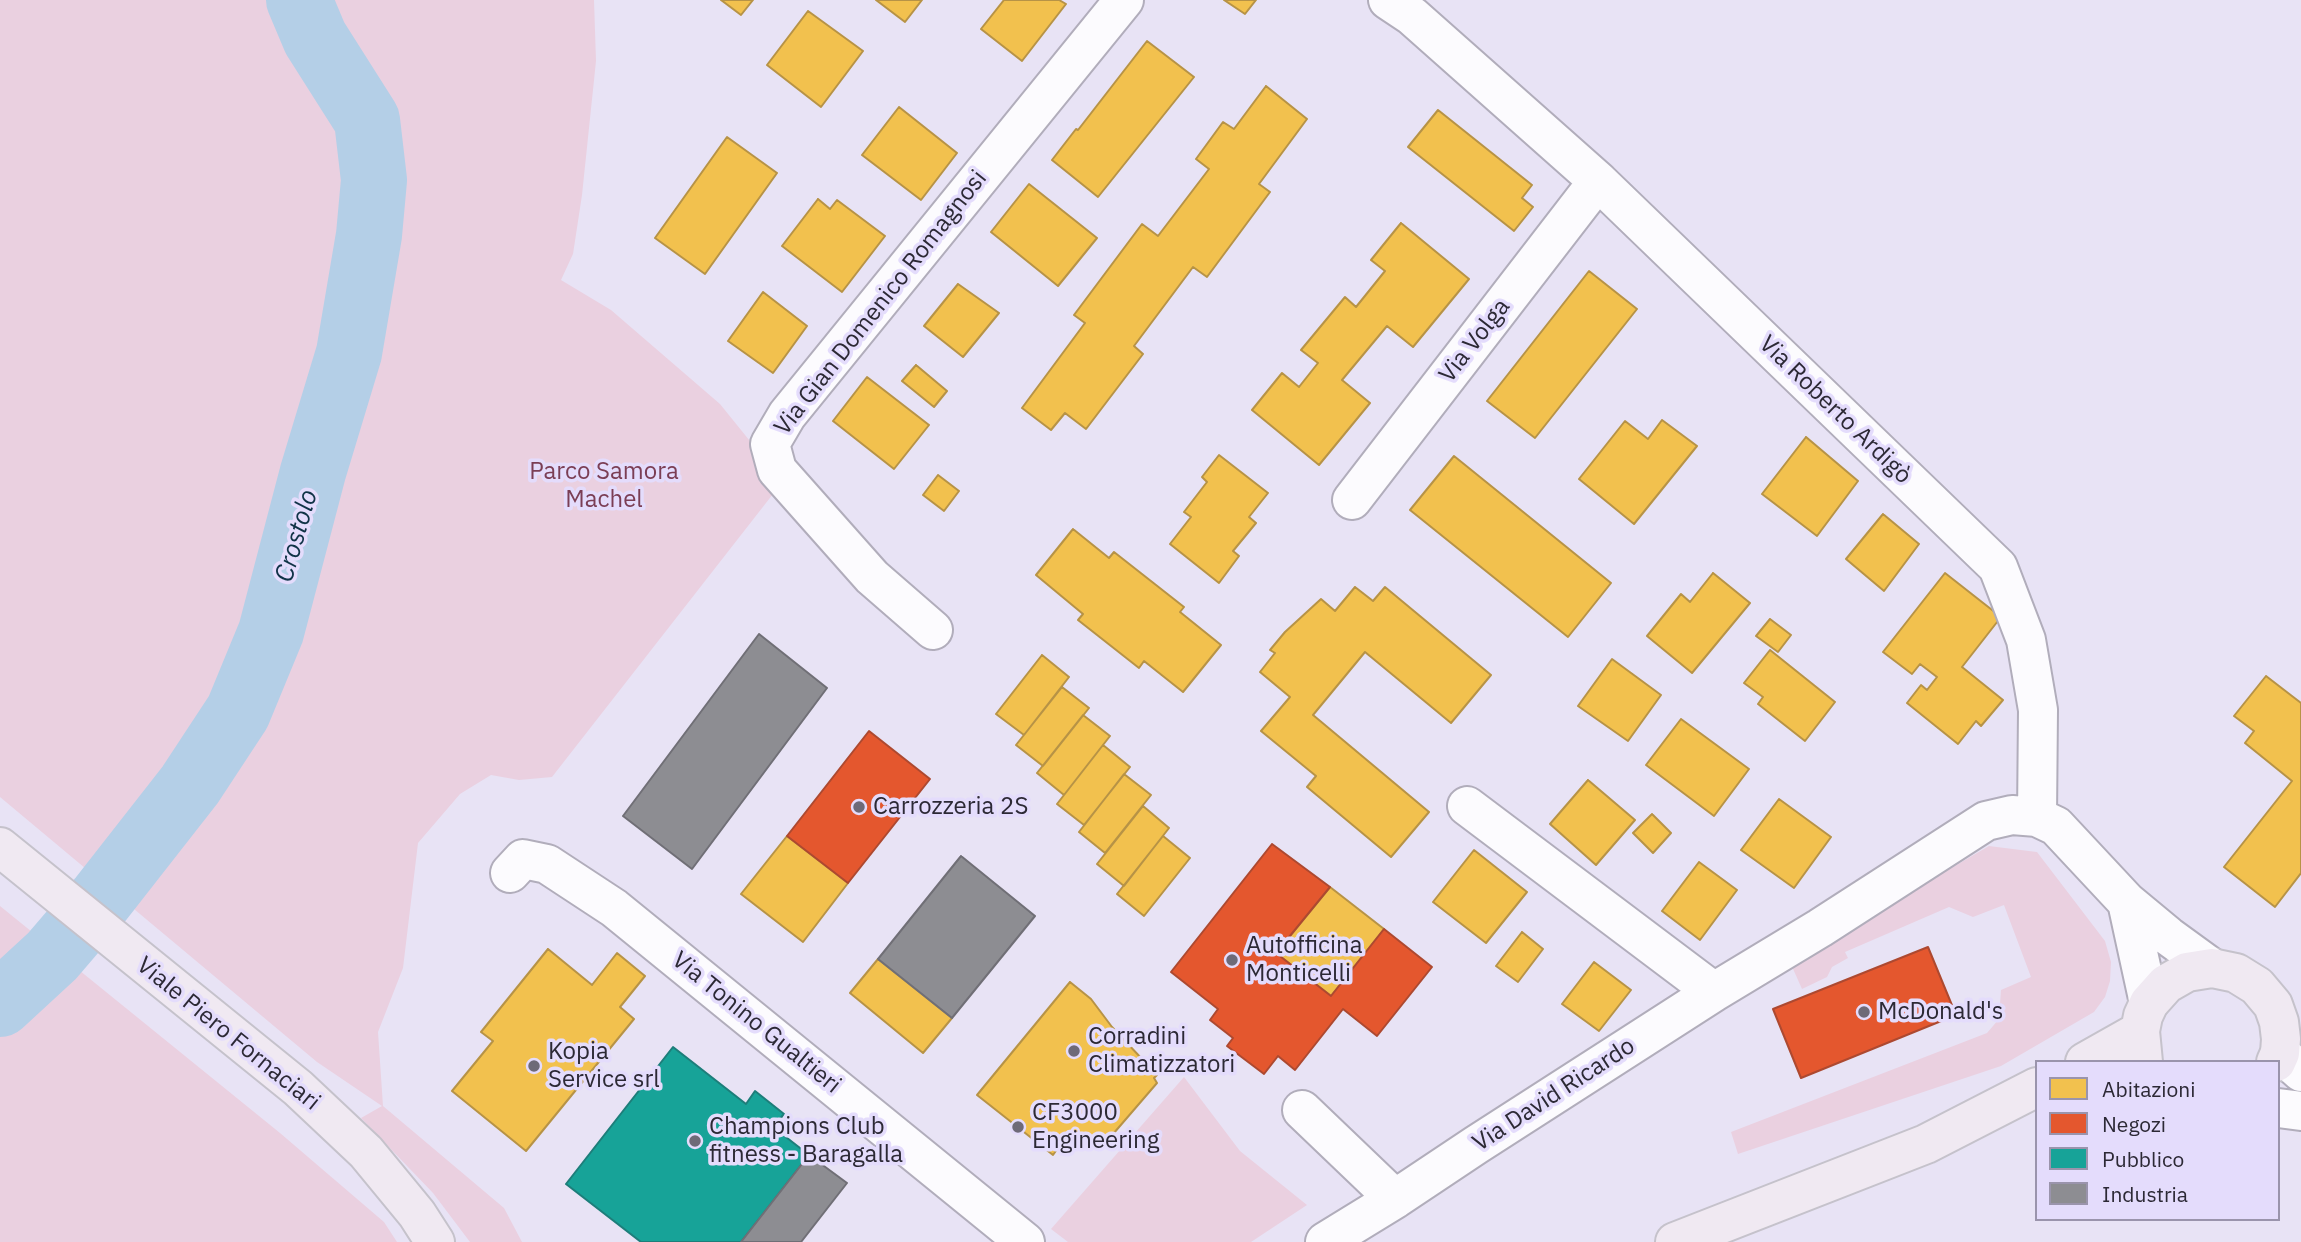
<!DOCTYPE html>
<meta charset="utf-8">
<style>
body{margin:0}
#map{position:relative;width:2301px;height:1242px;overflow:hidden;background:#e8e3f5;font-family:"IBM Plex Sans",sans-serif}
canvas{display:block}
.legend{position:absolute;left:2035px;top:1060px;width:245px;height:161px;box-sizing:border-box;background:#e4dcfc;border:2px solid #9a94ac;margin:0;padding:9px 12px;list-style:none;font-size:21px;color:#2c2935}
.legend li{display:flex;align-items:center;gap:14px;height:35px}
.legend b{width:35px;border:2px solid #9a94ac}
</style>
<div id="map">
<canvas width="2301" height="1242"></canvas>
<ul class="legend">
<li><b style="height:19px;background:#f2c14e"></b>Abitazioni</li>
<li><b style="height:19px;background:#e4572e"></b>Negozi</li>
<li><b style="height:19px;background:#17a398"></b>Pubblico</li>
<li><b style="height:19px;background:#8d8d92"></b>Industria</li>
</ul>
</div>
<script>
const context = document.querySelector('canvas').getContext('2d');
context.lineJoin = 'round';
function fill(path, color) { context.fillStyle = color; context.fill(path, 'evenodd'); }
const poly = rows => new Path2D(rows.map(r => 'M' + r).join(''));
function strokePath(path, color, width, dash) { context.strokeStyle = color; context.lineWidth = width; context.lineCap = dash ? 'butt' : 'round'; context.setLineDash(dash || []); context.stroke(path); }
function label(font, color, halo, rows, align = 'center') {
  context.font = font + ' "IBM Plex Sans",sans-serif'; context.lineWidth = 7; context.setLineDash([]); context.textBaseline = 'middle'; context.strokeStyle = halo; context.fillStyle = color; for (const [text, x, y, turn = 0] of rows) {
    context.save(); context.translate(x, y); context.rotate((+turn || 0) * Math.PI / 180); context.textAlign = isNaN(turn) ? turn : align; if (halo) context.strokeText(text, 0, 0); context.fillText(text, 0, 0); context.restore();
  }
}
fill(poly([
 [0,0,594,0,596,61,582,195,573,254,561,280,611,310,720,404,758,451,773,494,552,777,519,780,491,775,460,794,418,843,403,968,378,1032,383,1106,504,1208,522,1242,470,1242,433,1193,361,1118,382,1106,317,1062,0,797],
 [1989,846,2037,852,2105,941,2111,962,2110,981,2105,997,2094,1012,2001,1066,1738,1154,1731,1132,1987,1033,1999,1019,2001,990,2031,977,2004,905,1973,917,1949,907,1845,952,1848,958,1832,967,1827,977,1802,989,1790,962],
 [0,906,280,1133,384,1222,397,1242,0,1242],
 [1184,1077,1240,1151,1307,1205,1251,1242,1068,1242,1051,1229]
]), '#ead0e0');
const homes = poly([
 [721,0,753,0,741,15,721,0],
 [876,0,922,0,905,22,876,0],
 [1004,0,1059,0,1066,4,1022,61,981,29,1004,0],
 [1224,0,1256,0,1245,14,1224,0],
 [808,11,863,51,821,107,767,65,808,11],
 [1147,41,1194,77,1098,197,1052,160,1076,129,1078,130,1147,41],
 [1266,86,1307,119,1259,184,1270,192,1207,277,1193,267,1134,346,1143,354,1086,429,1065,413,1051,430,1022,408,1085,323,1074,315,1142,224,1158,236,1209,169,1196,159,1223,122,1234,129,1266,86],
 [899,107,957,153,921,200,862,155,899,107],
 [1438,110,1532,185,1522,198,1533,207,1514,231,1408,147,1438,110],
 [727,137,777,173,705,274,655,238,727,137],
 [1029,184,1097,238,1058,286,991,232,1029,184],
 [818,199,830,209,837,200,885,236,842,292,782,246,818,199],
 [1401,223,1469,279,1413,347,1387,326,1342,380,1370,403,1319,465,1252,410,1282,373,1299,387,1318,363,1301,350,1345,297,1356,307,1385,271,1371,260,1401,223],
 [1589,271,1637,309,1535,438,1487,401,1589,271],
 [958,284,999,313,963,357,924,326,958,284],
 [763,292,807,326,773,373,728,341,763,292],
 [916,365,947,391,934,407,902,381,916,365],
 [867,377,929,425,894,469,833,421,867,377],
 [1662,420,1697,446,1634,524,1579,479,1625,421,1648,439,1662,420],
 [1806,437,1858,481,1817,536,1762,494,1806,437],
 [1219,455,1268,493,1249,517,1256,523,1233,551,1239,556,1219,583,1170,544,1191,517,1184,512,1207,482,1202,477,1219,455],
 [1454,456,1611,583,1568,637,1410,510,1454,456],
 [938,475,959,491,944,511,923,495,938,475],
 [1883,514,1919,544,1884,591,1846,559,1883,514],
 [1073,529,1109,558,1114,552,1184,607,1180,612,1221,645,1183,692,1144,661,1139,668,1078,620,1083,614,1036,575,1073,529],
 [1713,573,1750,603,1692,673,1647,636,1681,594,1690,602,1713,573],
 [1945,573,2001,617,1962,667,2003,700,1981,726,1976,721,1958,744,1907,703,1921,685,1927,690,1937,677,1920,664,1912,674,1883,652,1945,573],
 [1355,587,1373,601,1385,587,1491,675,1451,723,1365,652,1313,715,1429,812,1391,857,1307,787,1316,776,1261,731,1290,697,1260,672,1275,653,1270,650,1285,632,1321,599,1335,611,1355,587],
 [1770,619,1791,635,1778,652,1756,636,1770,619],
 [1770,650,1835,702,1805,741,1758,704,1763,697,1744,683,1770,650],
 [1042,655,1069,677,1024,735,996,714,1042,655],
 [1612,659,1661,695,1628,741,1578,706,1612,659],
 [2266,676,2301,703,2301,873,2275,907,2224,867,2292,781,2245,743,2254,731,2234,716,2266,676],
 [1062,687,1089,708,1043,766,1016,745,1062,687],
 [1083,715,1110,736,1064,795,1037,773,1083,715],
 [1681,719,1749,769,1714,816,1646,765,1681,719],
 [1103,745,1130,767,1084,825,1057,804,1103,745],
 [1124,774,1151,795,1105,853,1079,832,1124,774],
 [1588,780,1635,820,1596,865,1550,824,1588,780],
 [1779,799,1831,837,1794,888,1741,850,1779,799],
 [1143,806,1169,828,1124,886,1097,864,1143,806],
 [1652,814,1671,833,1653,853,1633,833,1652,814],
 [787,836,848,883,803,942,741,894,787,836],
 [1163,836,1190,858,1144,916,1117,894,1163,836],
 [1474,850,1527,892,1486,943,1433,902,1474,850],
 [1699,862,1737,890,1700,940,1662,911,1699,862],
 [1330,887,1384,929,1331,996,1276,953,1330,887],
 [1522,932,1543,949,1518,982,1496,966,1522,932],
 [548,949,592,985,617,953,645,976,620,1007,634,1019,526,1151,452,1091,493,1041,481,1032,548,949],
 [878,959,952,1018,923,1053,850,993,878,959],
 [1594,962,1631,990,1599,1031,1562,1004,1594,962],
 [1070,982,1091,999,1112,1027,1157,1075,1154,1078,1157,1083,1101,1148,1077,1134,1067,1135,1053,1155,977,1095,1070,982]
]);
fill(homes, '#f2c14e');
strokePath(homes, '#b79346', 2);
const shops = poly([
 [869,731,930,779,848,883,787,836,869,731],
 [1272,844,1330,887,1276,953,1331,996,1384,929,1432,967,1377,1036,1343,1009,1295,1070,1278,1056,1264,1074,1227,1046,1233,1038,1210,1020,1218,1009,1171,972,1272,844],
 [1928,947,1956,1015,1801,1078,1773,1009,1928,947]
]);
fill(shops, '#e4572e');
strokePath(shops, '#ad4930', 2);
const public = poly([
 [673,1047,746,1104,755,1091,784,1114,773,1127,809,1155,741,1242,641,1242,566,1184,673,1047]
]);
fill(public, '#17a398');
strokePath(public, '#1d7e7a', 2);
const industry = poly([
 [759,634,827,688,692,869,623,816,759,634],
 [961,856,1035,916,952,1018,878,959,961,856],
 [809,1155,847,1183,801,1242,741,1242,809,1155]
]);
fill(industry, '#8d8d92');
strokePath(industry, '#706f76', 2);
strokePath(poly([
 [0,1004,52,956,100,900,190,785,238,712,271,632,313,472,349,353,369,235,374,180,367,120,315,38,299,0]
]), '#b4cfe7', 66);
const minor = poly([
 [1388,0,1412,16,1598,181,1998,567,2026,640,2038,710,2037,817,2056,826,2127,902,2168,936,2212,968],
 [1352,500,1598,181],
 [933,630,872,577,777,470,770,444,787,415,1124,0],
 [1467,806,1714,992],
 [510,873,523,859,547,864,614,908,1025,1242],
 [2127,902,2149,1003],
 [2280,1053,2301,1072],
 [2278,1108,2301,1111],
 [1302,1110,1395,1199],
 [1325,1242,1395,1199,1476,1145,1714,992,1820,928,1986,821,2012,815,2037,817]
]);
const primary = poly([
 [0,847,298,1088,366,1152,417,1214,435,1242],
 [2085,1062,2140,1031],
 [2143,1062,2140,1031,2143,1016,2149,1003,2166,984,2187,972,2212,968,2236,973,2257,986,2273,1005,2279,1022,2281,1039,2280,1053,2276,1062],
 [1675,1242,1926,1144,2037,1087]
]);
strokePath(minor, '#b1adbb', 42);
strokePath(primary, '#c5c2cb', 42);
strokePath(minor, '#fcfbfe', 38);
strokePath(primary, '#f0e9f2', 38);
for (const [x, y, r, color] of [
 [859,807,7,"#6e6a78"],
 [1232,960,7,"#6e6a78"],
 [1864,1012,7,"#6e6a78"],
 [1074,1051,7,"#6e6a78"],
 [534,1066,7,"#6e6a78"],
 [1018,1127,7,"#6e6a78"],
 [695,1141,7,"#6e6a78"]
]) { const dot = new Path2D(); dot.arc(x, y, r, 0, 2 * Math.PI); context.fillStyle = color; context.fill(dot); strokePath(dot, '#e4dcfc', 2.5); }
label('24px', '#2c2935', '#e4dcfc', [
 ["Via Gian Domenico Romagnosi",881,303,-52],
 ["Via Volga",1475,341,-52],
 ["Via Roberto Ardigò",1835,410,44],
 ["Via Tonino Gualtieri",756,1023,39],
 ["Viale Piero Fornaciari",228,1034,39],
 ["Via David Ricardo",1554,1095,-33]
]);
label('24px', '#7b3e55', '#e4dcfc', [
 ["Parco Samora",604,472],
 ["Machel",604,500]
]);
label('24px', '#2c2935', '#e4dcfc', [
 ["Carrozzeria 2S",873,807],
 ["Autofficina",1246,946],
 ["Monticelli",1246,974],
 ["McDonald's",1878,1012],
 ["Corradini",1088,1037],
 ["Climatizzatori",1088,1065],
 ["Kopia",548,1052],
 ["Service srl",548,1080],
 ["CF3000",1032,1113],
 ["Engineering",1032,1141],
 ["Champions Club",709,1127],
 ["fitness - Baragalla",709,1155]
], 'left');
label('italic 26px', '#103347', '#e4dcfc', [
 ["Crostolo",297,536,-74]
]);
</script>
